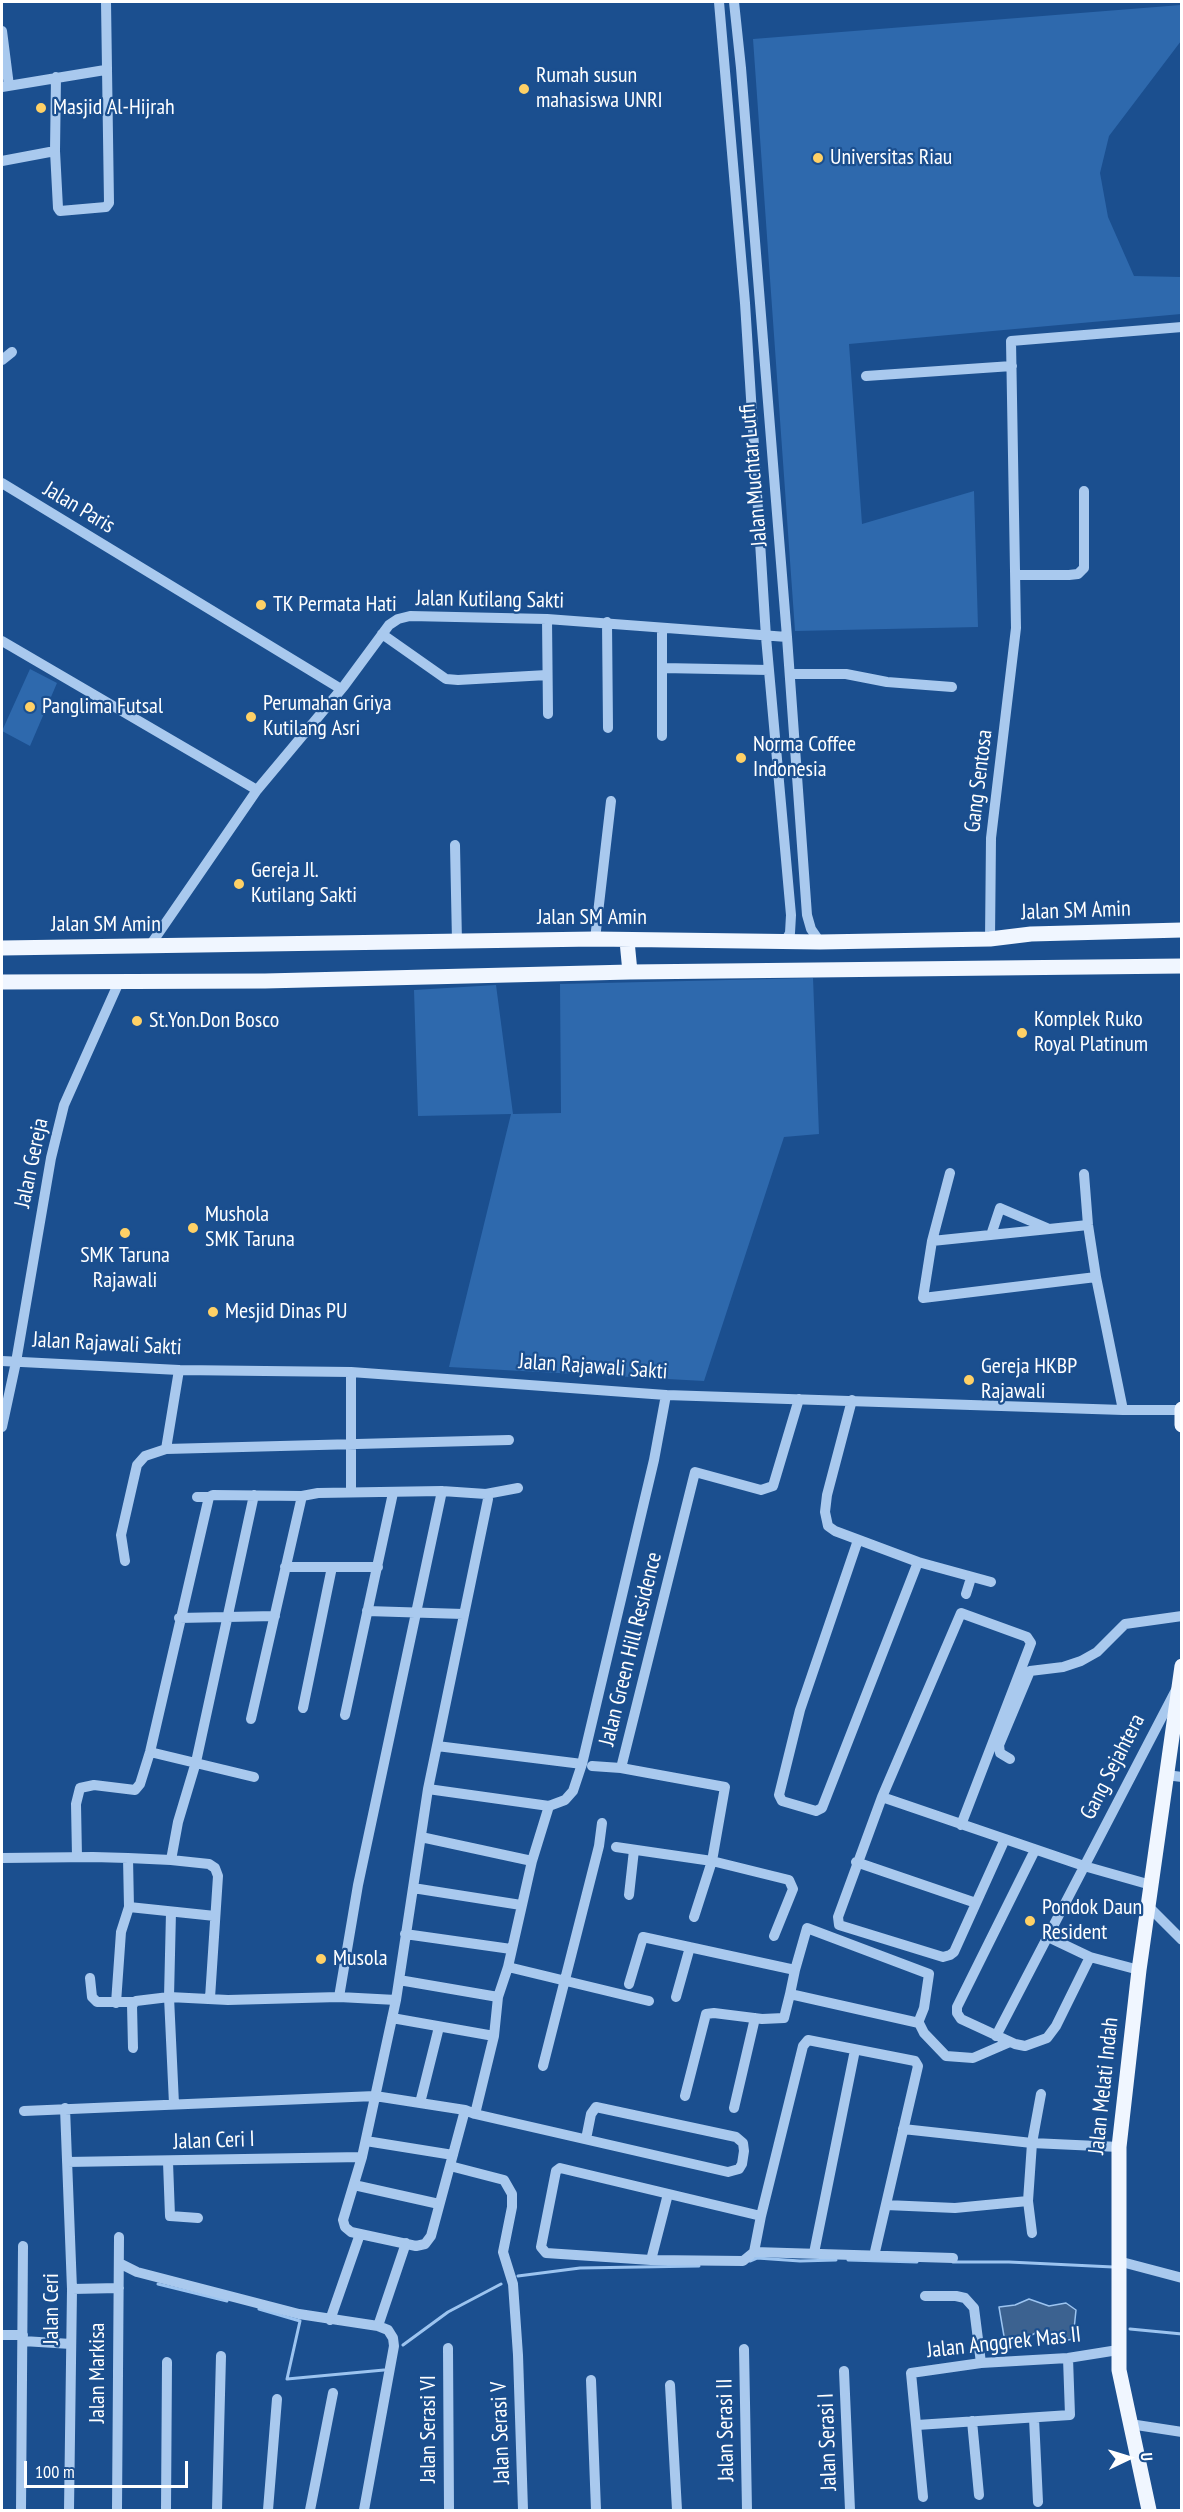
<!DOCTYPE html>
<style>
body{margin:0}
#map{position:relative;width:1183px;height:2512px;overflow:hidden;background:#1b4f8f;font-family:"PT Sans Narrow",sans-serif}
canvas{display:block}
.frame{position:absolute;inset:0;border:3px solid #fff;pointer-events:none}
.north{position:absolute;left:1099px;top:2428px;width:60px;height:60px;-webkit-text-stroke:4px #1b4f8f;paint-order:stroke;rotate:86deg;font-size:16px;font-weight:700;line-height:24px;text-align:center;color:#fff}
.north::after{content:'';display:block;margin:auto;width:21px;height:27px;background:#fff;clip-path:polygon(50% 0,100% 100%,50% 72%,0 100%)}
.scale{position:absolute;left:24px;top:2461px;width:164px;height:27px;box-sizing:border-box;border:3px solid #fff;border-top:0;padding-left:8px;font-size:18px;line-height:21px;white-space:nowrap;color:#fff;-webkit-text-stroke:4px #1b4f8f;paint-order:stroke}
</style>
<div id="map">
<canvas width="1183" height="2512"></canvas>
<div class="frame"></div>
<div class="north">U</div>
<div class="scale">100 m</div>
</div>
<script>
const context = document.querySelector('canvas').getContext('2d');
context.lineJoin = 'round';
function fill(path, color) { context.fillStyle = color; context.fill(path, 'evenodd'); }
const poly = rows => new Path2D(rows.map(r => 'M' + r).join(''));
function strokePath(path, color, width, dash) { context.strokeStyle = color; context.lineWidth = width; context.lineCap = dash ? 'butt' : 'round'; context.setLineDash(dash || []); context.stroke(path); }
function label(font, color, halo, rows, align = 'center') {
  context.font = font + ' "PT Sans Narrow",sans-serif'; context.lineWidth = 4.5; context.setLineDash([]); context.textBaseline = 'middle'; context.strokeStyle = halo; context.fillStyle = color; for (const [text, x, y, turn = 0] of rows) {
    context.save(); context.translate(x, y); context.rotate((+turn || 0) * Math.PI / 180); context.textAlign = isNaN(turn) ? turn : align; if (halo) context.strokeText(text, 0, 0); context.fillText(text, 0, 0); context.restore();
  }
}
fill(poly([
 [1181,5,1181,41,1109,136,1100,173,1108,217,1134,276,1181,277,1181,314,849,344,862,524,974,491,978,627,795,631,753,39],
 [30,669,57,683,30,746,2,731],
 [813,978,819,1134,784,1137,704,1381,449,1367,511,1114,418,1116,414,990,496,985,513,1114,561,1113,560,984]
]), '#2e69ad');
const water = poly([
 [1029,2299,1049,2306,1066,2303,1076,2310,1073,2339,1053,2343,1037,2332,1022,2341,1005,2342,999,2307,1015,2305,1029,2299]
]);
fill(water, '#3c6290');
strokePath(water, '#9cc4f0', 1.5);
strokePath(poly([
 [848,2260,917,2262],
 [750,2261,757,2258,800,2261,836,2260],
 [953,2262,1009,2262,1113,2267],
 [518,2276,580,2268,699,2266],
 [158,2284,227,2301],
 [259,2309,300,2321,287,2379,384,2370],
 [1130,2329,1182,2334],
 [403,2345,448,2312,501,2284]
]), '#9cc4f0', 3);
strokePath(poly([
 [719,2,745,303,766,637,791,915,790,933,785,942],
 [734,2,741,68,787,637,807,915,811,929,820,942],
 [2,31,9,86],
 [56,77,55,151,58,208,60,211,106,207,109,203,106,2],
 [2,87,105,70],
 [2,161,55,151],
 [2,360,12,352],
 [866,376,1012,366],
 [2,483,341,689],
 [1016,575,1069,575,1078,574,1084,568,1084,491],
 [547,619,548,714],
 [607,622,608,728],
 [662,628,662,736],
 [382,634,446,679,458,680,547,675],
 [2,641,257,790],
 [662,668,769,670],
 [790,674,846,674,887,682,952,687],
 [455,845,457,942],
 [595,939,611,801],
 [990,939,991,838,1016,628,1011,341,1182,327],
 [149,947,257,790,344,686,389,625,398,619,410,616,547,619,787,637],
 [950,1173,932,1241,923,1298,1096,1277],
 [1084,1174,1088,1225,1096,1277,1123,1410],
 [991,1235,1000,1208,1047,1228],
 [932,1241,1088,1225],
 [2,1361,179,1370,351,1372,666,1395,1123,1410,1180,1410],
 [852,1400,827,1495,825,1512,828,1526,835,1531,918,1562,822,1808,816,1811,782,1801,779,1795,800,1710,858,1540],
 [2,1427,16,1362,51,1158,64,1105,119,982],
 [166,1449,179,1370],
 [351,1492,351,1372],
 [197,1497,209,1497],
 [125,1561,121,1535,137,1465,145,1456,166,1449,509,1440],
 [918,1562,991,1582],
 [285,1567,378,1567],
 [966,1594,971,1578],
 [367,1611,463,1614],
 [179,1618,275,1616],
 [303,1708,332,1567],
 [345,1715,393,1493],
 [251,1719,302,1496],
 [437,1746,582,1764],
 [150,1752,254,1777],
 [1010,1759,1000,1753,999,1745,1030,1671,1063,1667,1081,1661,1097,1652,1125,1624,1182,1616],
 [592,1766,621,1768],
 [1166,1775,1182,1777],
 [428,1789,549,1806],
 [882,1797,1084,1866,1151,1885],
 [961,1825,1031,1643,1027,1637,961,1613,882,1797,838,1917,839,1925,943,1957,950,1955,954,1952,1005,1839],
 [421,1837,532,1861],
 [616,1847,712,1861,789,1880,793,1889,774,1936],
 [1035,1850,957,2007,957,2013,961,2019,1015,2044,1025,2046,1047,2038,1056,2026,1090,1957],
 [77,1857,76,1804,80,1788,94,1785,135,1790,140,1784,150,1752,209,1497,213,1495,302,1496,318,1493,442,1491,486,1494,518,1488],
 [2,1858,93,1857,128,1858],
 [171,1860,209,1864,215,1868,218,1876,210,1998],
 [856,1862,976,1903],
 [413,1888,521,1905],
 [629,1895,634,1850],
 [1148,1906,1182,1940],
 [171,1912,169,1997,174,2104],
 [215,1916,129,1907,128,1858,171,1860,178,1822,196,1762,254,1495],
 [694,1917,712,1861,725,1787,621,1768,695,1472,761,1490,773,1486,799,1399],
 [405,1934,511,1949],
 [1048,1937,1090,1957,1139,1970],
 [508,1967,649,2001],
 [795,1970,807,1928,929,1974,924,2008,918,2023],
 [90,1978,92,1997,97,2002,133,2002],
 [399,1980,498,1997],
 [629,1984,643,1937,795,1970,790,1994],
 [339,1997,358,1885,442,1491],
 [676,1997,690,1947],
 [116,2003,121,1932,129,1907],
 [392,2018,494,2036],
 [996,2036,1176,1690],
 [133,2048,132,2005,136,2001,169,1997,228,2000,339,1997,396,2000],
 [543,2066,599,1846,602,1823],
 [685,2096,706,2014,714,2013,762,2019,784,2018,790,1994,919,2023,924,2033,946,2056,973,2058,1010,2042],
 [420,2103,439,2027],
 [65,2108,72,2289,69,2510],
 [734,2108,755,2018],
 [465,2110,431,2236,425,2244,416,2246,351,2232,345,2227,343,2220,362,2157,396,2000,428,1789,488,1499,486,1494],
 [24,2111,375,2096,465,2110,475,2114,728,2172,739,2169,742,2164,744,2151,743,2143,736,2137,596,2107,591,2114,586,2139],
 [475,2114,494,2036,498,1997,508,1967,532,1861,549,1806,565,1800,573,1791,582,1764,654,1460,666,1395],
 [903,2129,1032,2143,1119,2147],
 [366,2141,453,2155],
 [67,2162,362,2157],
 [168,2162,170,2216,198,2218],
 [450,2166,504,2180,512,2194,512,2207,503,2252,513,2284,518,2355,523,2510],
 [354,2185,439,2204],
 [886,2205,955,2208,1028,2201],
 [761,2216,560,2168,556,2171,541,2247,546,2253,651,2260,743,2261,754,2252,953,2258],
 [1032,2233,1028,2201,1032,2143,1041,2094],
 [754,2252,761,2216,803,2046,808,2040,915,2061,918,2066,874,2256],
 [814,2253,855,2050],
 [651,2260,668,2194],
 [1118,2261,1182,2278],
 [119,2263,137,2272,299,2314,378,2326,388,2330,393,2338,394,2346,364,2510],
 [72,2289,119,2288],
 [925,2296,956,2296,965,2298,974,2308,981,2363],
 [330,2320,360,2234],
 [378,2326,406,2243],
 [2,2335,23,2335],
 [23,2341,71,2344],
 [448,2348,449,2510],
 [744,2349,747,2510],
 [844,2371,850,2510],
 [591,2380,596,2510],
 [670,2385,677,2510],
 [1034,2418,1038,2502],
 [972,2421,979,2495],
 [1130,2424,1182,2432],
 [917,2425,1070,2415,1068,2358],
 [923,2497,911,2373,981,2363,1068,2358,1118,2350],
 [21,2510,23,2246],
 [117,2510,119,2237],
 [166,2510,167,2362],
 [217,2510,221,2356],
 [268,2510,277,2399],
 [310,2510,333,2393]
]), '#a9c9ee', 10);
strokePath(poly([
 [627,941,630,972],
 [2,948,595,939,820,942,990,939,1031,934,1182,930],
 [2,982,265,981,630,972,1182,966],
 [1182,1409,1182,1425],
 [1149,2510,1119,2370,1119,2147,1139,1970,1182,1666]
]), '#f0f6ff', 15);
for (const [x, y, r, color] of [
 [524,89,6,"#ffd166"],
 [41,108,6,"#ffd166"],
 [818,158,6,"#ffd166"],
 [261,605,6,"#ffd166"],
 [30,707,6,"#ffd166"],
 [251,717,6,"#ffd166"],
 [741,758,6,"#ffd166"],
 [239,884,6,"#ffd166"],
 [137,1021,6,"#ffd166"],
 [1022,1033,6,"#ffd166"],
 [193,1228,6,"#ffd166"],
 [125,1233,6,"#ffd166"],
 [213,1312,6,"#ffd166"],
 [969,1380,6,"#ffd166"],
 [1030,1921,6,"#ffd166"],
 [321,1959,6,"#ffd166"]
]) { const dot = new Path2D(); dot.arc(x, y, r, 0, 2 * Math.PI); context.fillStyle = color; context.fill(dot); strokePath(dot, '#1b4f8f', 2); }
label('22px', '#fff', '#1b4f8f', [
 ["Rumah susun",536,76],
 ["mahasiswa UNRI",536,101],
 ["Masjid Al-Hijrah",53,108],
 ["Universitas Riau",830,158],
 ["TK Permata Hati",273,605],
 ["Perumahan Griya",263,704],
 ["Kutilang Asri",263,729],
 ["Panglima Futsal",42,707],
 ["Norma Coffee",753,745],
 ["Indonesia",753,770],
 ["Gereja Jl.",251,871],
 ["Kutilang Sakti",251,896],
 ["Komplek Ruko",1034,1020],
 ["Royal Platinum",1034,1045],
 ["St.Yon.Don Bosco",149,1021],
 ["Mushola",205,1215],
 ["SMK Taruna",205,1240],
 ["SMK Taruna",125,1256,"center"],
 ["Rajawali",125,1281,"center"],
 ["Mesjid Dinas PU",225,1312],
 ["Gereja HKBP",981,1367],
 ["Rajawali",981,1392],
 ["Pondok Daun",1042,1908],
 ["Resident",1042,1933],
 ["Musola",333,1959]
], 'left');
label('22px', '#fff', '#1b4f8f', [
 ["Jalan Muchtar Lutfi",754,475,-95],
 ["Jalan Paris",79,508,31],
 ["Jalan Kutilang Sakti",490,600,1],
 ["Gang Sentosa",979,781,-83],
 ["Jalan SM Amin",1076,911,-2],
 ["Jalan SM Amin",592,918],
 ["Jalan SM Amin",106,925],
 ["Jalan Gereja",32,1163,-78],
 ["Jalan Rajawali Sakti",107,1344,3],
 ["Jalan Rajawali Sakti",593,1367,4],
 ["Jalan Green Hill Residence",631,1649,-76],
 ["Gang Sejahtera",1113,1767,-63],
 ["Jalan Melati Indah",1104,2086,-84],
 ["Jalan Ceri I",214,2141,-2],
 ["Jalan Ceri",52,2309,-90],
 ["Jalan Anggrek Mas II",1004,2343,-6],
 ["Jalan Markisa",98,2373,-90],
 ["Jalan Serasi VI",429,2429,-90],
 ["Jalan Serasi II",726,2430,-91],
 ["Jalan Serasi V",501,2433,-92],
 ["Jalan Serasi I",828,2442,-92]
]);
</script>
